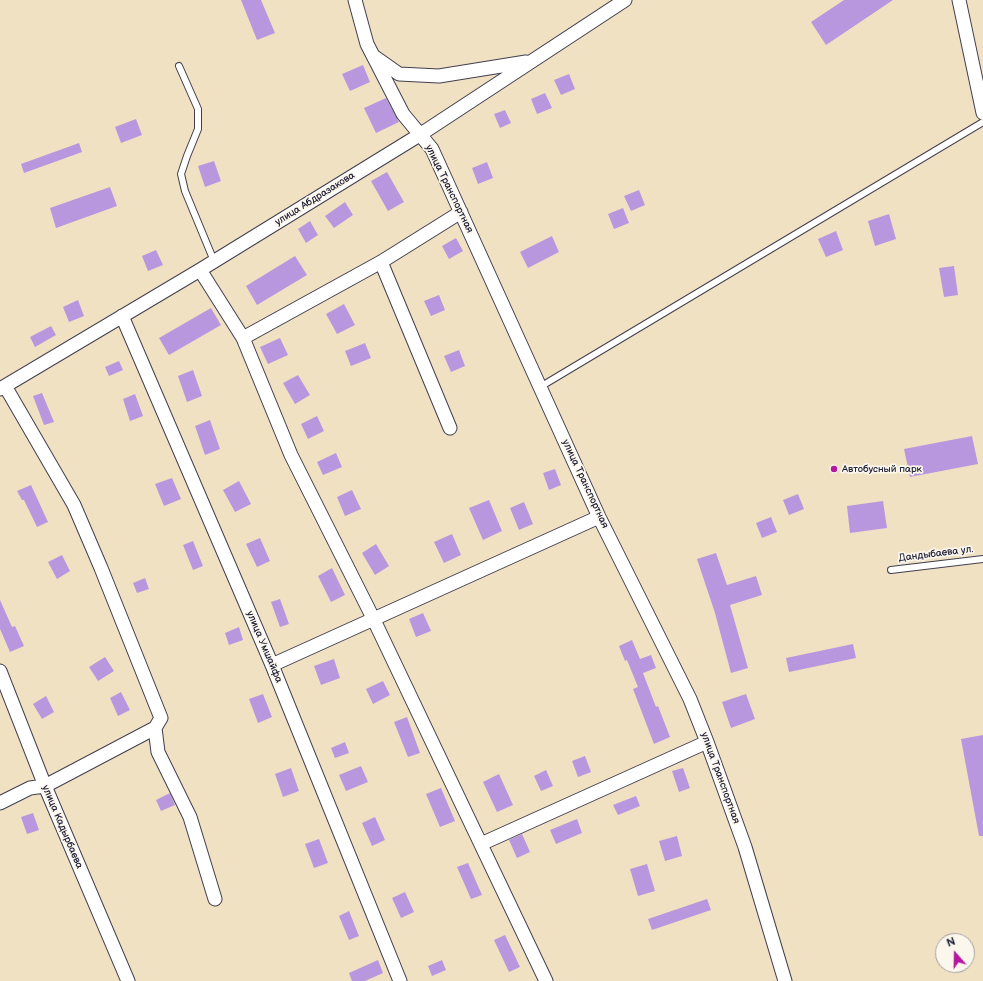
<!DOCTYPE html>
<meta charset="utf-8">
<style>
body{margin:0}
#map{position:relative;width:983px;height:981px;overflow:hidden;background:#f1e1c3;font-family:"Balsamiq Sans",sans-serif}
canvas{display:block}
.north{position:absolute;left:935px;top:933px;width:40px;height:40px;box-sizing:border-box;background:#fbf7ec;border:1px solid #a4a2a5;border-radius:50%;rotate:340deg;font-size:11px;font-weight:700;line-height:16px;text-align:center;color:#22223b}
.north::after{content:'';display:block;margin:auto;width:14px;height:18px;background:#b5179e;clip-path:polygon(50% 0,100% 100%,50% 72%,0 100%)}
</style>
<div id="map">
<canvas width="983" height="981"></canvas>
<div class="north">N</div>
</div>
<script>
const context = document.querySelector('canvas').getContext('2d');
context.lineJoin = 'round';
function fill(path, color) { context.fillStyle = color; context.fill(path, 'evenodd'); }
const poly = rows => new Path2D(rows.map(r => 'M' + r).join(''));
function strokePath(path, color, width, dash) { context.strokeStyle = color; context.lineWidth = width; context.lineCap = dash ? 'butt' : 'round'; context.setLineDash(dash || []); context.stroke(path); }
function label(font, color, halo, rows, align = 'center') {
  context.font = font + ' "Balsamiq Sans",sans-serif'; context.lineWidth = 3.5; context.setLineDash([]); context.textBaseline = 'middle'; context.strokeStyle = halo; context.fillStyle = color; for (const [text, x, y, turn = 0] of rows) {
    context.save(); context.translate(x, y); context.rotate((+turn || 0) * Math.PI / 180); context.textAlign = isNaN(turn) ? turn : align; if (halo) context.strokeText(text, 0, 0); context.fillText(text, 0, 0); context.restore();
  }
}
fill(poly([
 [241,0,261,0,275,33,257,40],
 [844,0,893,0,826,45,811,22],
 [363,65,370,82,350,91,342,74],
 [569,74,575,89,561,95,554,80],
 [545,93,552,108,537,114,531,99],
 [386,98,399,122,376,133,364,108],
 [505,110,511,123,500,128,494,114],
 [136,119,142,135,121,143,115,127],
 [79,143,82,152,24,173,21,164],
 [214,161,221,181,205,187,198,166],
 [487,162,493,178,478,184,472,168],
 [387,172,404,202,388,211,371,181],
 [110,187,117,206,56,228,50,208],
 [639,190,645,205,631,211,624,196],
 [345,202,353,215,334,228,325,216],
 [623,208,629,223,614,229,608,214],
 [889,214,896,239,875,246,868,221],
 [310,221,318,235,306,243,298,229],
 [836,231,843,250,826,257,818,239],
 [552,236,559,252,528,268,520,252],
 [456,238,463,251,449,259,442,246],
 [156,250,163,265,148,271,142,256],
 [295,256,307,275,257,305,246,286],
 [954,266,958,295,944,297,939,268],
 [439,295,445,310,431,316,424,301],
 [78,300,84,316,69,322,63,307],
 [344,304,355,325,337,334,326,314],
 [211,308,221,325,169,355,159,338],
 [51,326,56,335,35,347,30,337],
 [280,338,288,355,268,364,260,347],
 [365,343,371,358,351,366,345,351],
 [459,350,465,366,451,372,444,356],
 [119,361,123,370,109,376,105,367],
 [193,370,202,396,187,402,178,376],
 [298,375,310,395,295,404,283,383],
 [42,393,54,422,44,425,33,396],
 [135,394,143,416,130,421,123,399],
 [317,416,324,431,308,439,301,424],
 [210,420,220,449,205,455,195,426],
 [972,436,978,464,910,477,904,449],
 [336,453,342,467,323,475,317,462],
 [555,469,561,485,549,490,543,473],
 [172,478,181,499,164,506,155,484],
 [239,481,251,504,235,512,223,490],
 [31,485,48,522,37,527,24,500,22,500,17,491],
 [352,490,361,509,345,516,337,497],
 [798,494,804,509,789,515,783,500],
 [489,500,502,531,483,540,469,508],
 [883,501,887,528,850,533,847,506],
 [524,502,533,524,519,530,510,508],
 [771,517,777,532,762,538,756,523],
 [452,534,461,555,444,563,434,542],
 [260,538,270,561,257,567,246,544],
 [193,541,203,566,193,570,183,545],
 [376,544,389,566,375,575,362,553],
 [716,553,727,585,756,576,762,595,730,605,748,668,731,673,715,613,697,559],
 [62,555,70,571,57,579,48,562],
 [332,568,345,595,331,602,318,576],
 [145,578,149,589,137,593,133,583],
 [280,599,289,624,280,627,271,602],
 [0,600,12,627,15,626,24,646,10,652,0,629],
 [423,613,431,631,416,637,409,619],
 [239,627,243,640,229,645,225,633],
 [632,640,640,659,651,655,656,668,643,673,656,707,658,706,670,737,654,744,633,689,638,687,627,660,625,661,619,646],
 [853,644,856,658,789,672,786,658],
 [105,657,114,671,98,681,89,667],
 [334,659,340,678,321,685,314,666],
 [383,681,390,695,373,704,366,689],
 [121,692,130,710,118,716,110,698],
 [263,694,272,717,258,723,249,699],
 [746,694,755,719,731,728,722,702],
 [46,696,54,712,42,719,33,704],
 [407,717,420,753,408,757,394,722],
 [983,735,983,836,979,836,961,739],
 [345,742,349,753,335,758,331,748],
 [585,756,591,772,578,777,572,761],
 [361,766,368,782,346,791,339,775],
 [291,768,299,791,283,797,275,774],
 [683,768,690,788,679,792,672,771],
 [546,770,553,786,541,791,534,776],
 [499,774,513,805,497,812,483,782],
 [441,788,455,821,440,827,426,794],
 [170,793,175,805,161,811,156,800],
 [636,796,640,806,618,815,613,805],
 [33,813,39,830,27,834,21,817],
 [375,817,385,840,372,846,362,823],
 [577,819,582,833,556,844,550,830],
 [522,834,530,852,517,858,509,840],
 [677,836,682,856,665,861,659,841],
 [319,839,328,863,314,868,305,844],
 [468,863,482,895,471,899,457,867],
 [647,864,655,891,638,896,630,869],
 [405,892,414,912,401,918,392,898],
 [707,899,711,910,652,930,648,919],
 [349,911,359,936,349,940,339,916],
 [505,935,520,967,509,972,494,940],
 [378,960,383,973,365,981,352,981,349,973],
 [442,960,446,970,432,976,428,966]
]), '#b997de');
const service = poly([
 [179,66,198,109,198,129,187,156,181,174,185,191,214,261],
 [540,387,983,122],
 [891,570,983,559]
]);
const minor = poly([
 [355,0,367,44,403,114,432,149,599,517,690,699,707,742,745,847,785,981],
 [959,0,983,113],
 [375,57,399,74,439,76,526,62],
 [381,262,450,428],
 [200,270,243,338,291,455,373,618,546,981],
 [122,316,272,665,400,981],
 [243,338,381,262,461,212],
 [0,389,200,270,421,134,625,0],
 [272,665,599,517],
 [0,671,45,786,128,981],
 [155,728,158,752,190,817,215,899],
 [0,803,30,788,45,786,155,728,161,718,101,568,74,505,5,386],
 [481,844,707,742]
]);
strokePath(service, '#413f4f', 8);
strokePath(minor, '#413f4f', 15);
strokePath(service, '#fff', 6);
strokePath(minor, '#fff', 13);
for (const [x, y, r, color] of [
 [834,469,4,"#b5179e"]
]) { const dot = new Path2D(); dot.arc(x, y, r, 0, 2 * Math.PI); context.fillStyle = color; context.fill(dot); strokePath(dot, '#fbf7ec', 1.5); }
label('10px', '#22223b', '#fbf7ec', [
 ["улица Транспортная",449,189,64],
 ["улица Абдразакова",315,199,-32],
 ["улица Транспортная",585,484,65],
 ["Дандыбаева ул.",936,554,-7],
 ["улица Умшайфа",264,647,67],
 ["улица Транспортная",720,778,70],
 ["улица Кадырбаева",62,827,67]
]);
label('10px', '#22223b', '#fbf7ec', [
 ["Автобусный парк",842,469]
], 'left');
</script>
